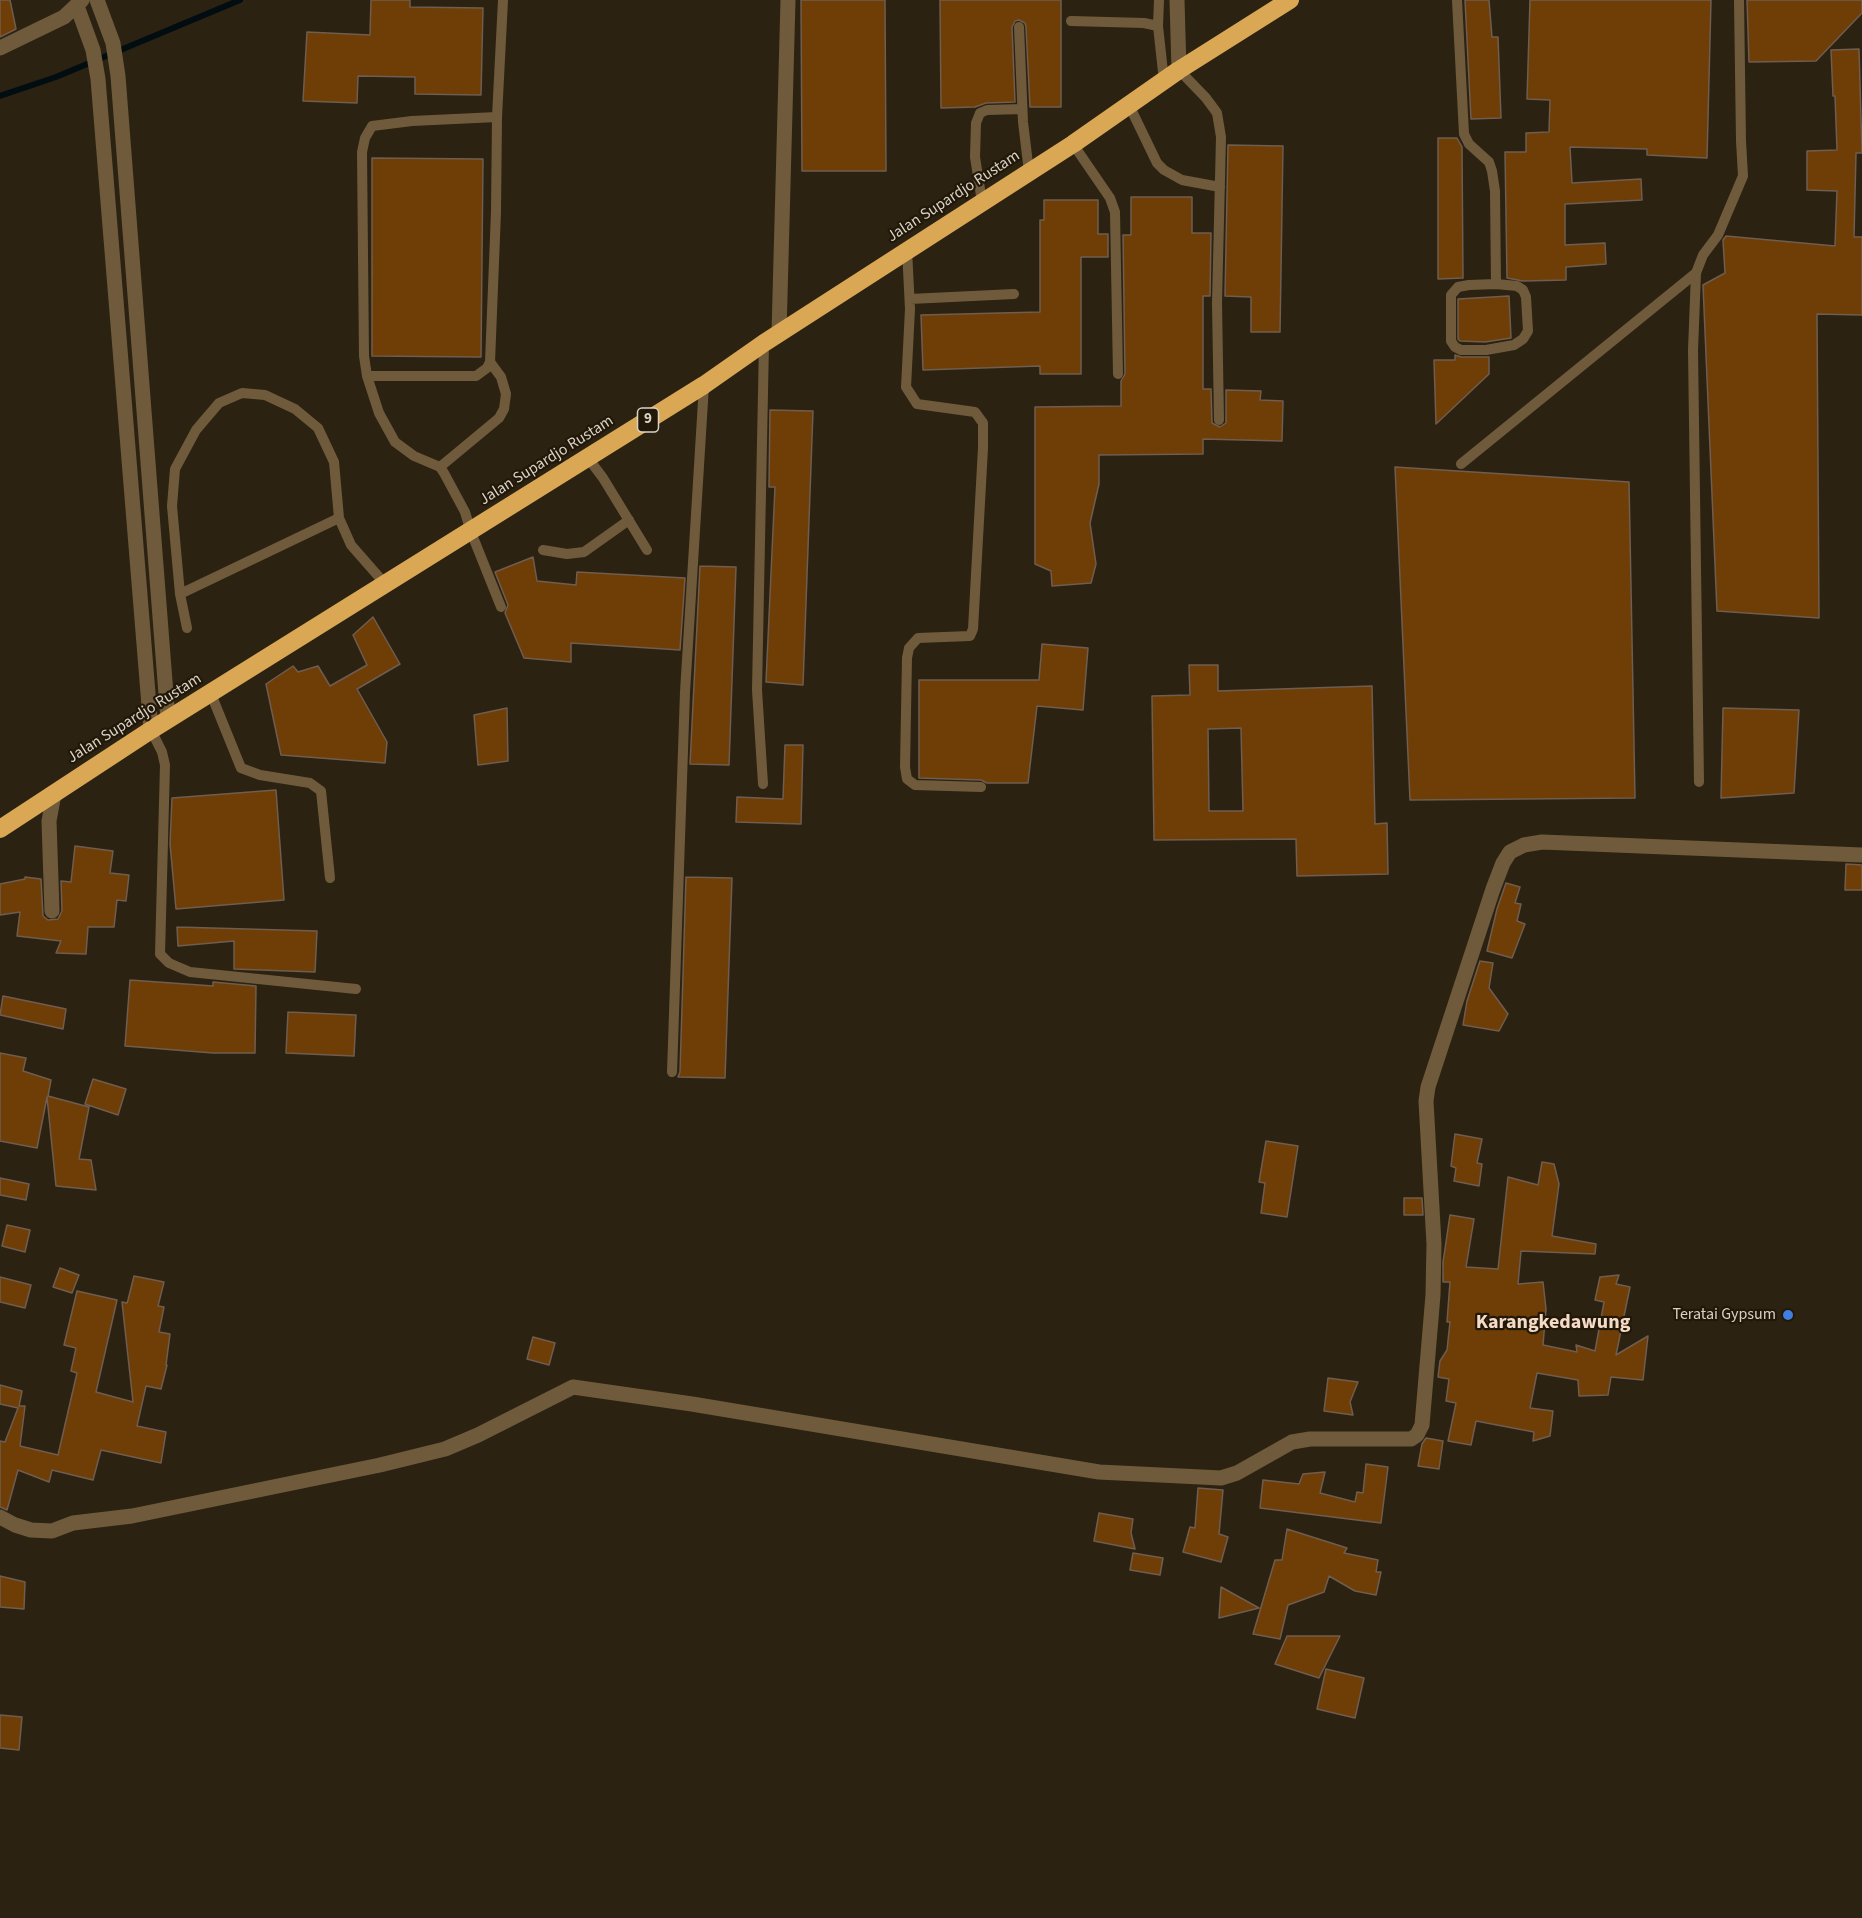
<!DOCTYPE html>
<style>
body{margin:0}
canvas{display:block;background:#2c2211}
</style>
<canvas width="1862" height="1918"></canvas>
<script>
const context = document.querySelector('canvas').getContext('2d');
context.lineJoin = 'round';
const poly = rows => new Path2D(rows.map(r => 'M' + r).join(''));
function strokePath(path, color, width, dash) { context.strokeStyle = color; context.lineWidth = width; context.lineCap = dash ? 'butt' : 'round'; context.setLineDash(dash || []); context.stroke(path); }
function fill(path, color) { context.fillStyle = color; context.fill(path, 'evenodd'); }
function label(font, color, halo, rows, align = 'center') {
  context.font = font + ' "Source Sans 3",sans-serif'; context.lineWidth = 4.5; context.setLineDash([]); context.textBaseline = 'middle'; context.strokeStyle = halo; context.fillStyle = color; for (const [text, x, y, turn = 0] of rows) {
    context.save(); context.translate(x, y); context.rotate((+turn || 0) * Math.PI / 180); context.textAlign = isNaN(turn) ? turn : align; if (halo) context.strokeText(text, 0, 0); context.fillText(text, 0, 0); context.restore();
  }
}
strokePath(poly([
 [0,96,56,77,240,0]
]), '#020d12', 6);
const building = poly([
 [0,0,10,0,16,29,0,37,0,0],
 [371,0,410,0,410,7,483,8,481,95,415,94,415,77,358,76,357,103,303,101,307,32,370,35,371,0],
 [801,0,885,0,886,171,802,171,801,0],
 [940,0,1061,0,1061,107,1030,107,1026,27,1025,23,1019,20,1015,21,1012,27,1015,102,986,103,975,107,941,108,940,0],
 [1465,0,1489,0,1492,37,1498,37,1501,118,1471,119,1465,0],
 [1530,0,1711,0,1707,158,1647,155,1647,149,1570,147,1572,183,1641,179,1642,200,1565,204,1565,245,1605,243,1606,264,1566,267,1566,280,1523,281,1507,278,1505,152,1526,152,1526,133,1549,132,1550,100,1527,99,1530,0],
 [1747,0,1862,0,1862,13,1816,61,1749,62,1747,0],
 [1859,49,1862,153,1856,153,1854,237,1862,237,1862,315,1817,314,1819,618,1717,611,1703,285,1725,273,1723,240,1726,236,1835,246,1837,191,1807,190,1807,151,1837,150,1835,96,1833,96,1831,50,1859,49],
 [1438,138,1457,138,1462,147,1463,278,1438,279,1438,138],
 [1228,145,1283,146,1280,332,1251,332,1251,297,1225,296,1228,145],
 [372,158,483,159,481,357,372,356,372,158],
 [1131,197,1192,197,1192,233,1211,233,1210,296,1203,296,1203,389,1211,389,1212,423,1220,427,1226,423,1226,390,1261,391,1260,400,1283,401,1282,441,1203,439,1203,454,1099,455,1099,484,1090,523,1096,564,1091,583,1052,586,1051,571,1035,564,1035,407,1121,406,1121,381,1125,374,1123,235,1131,235,1131,197],
 [1044,200,1098,200,1098,234,1108,234,1108,257,1081,257,1081,374,1040,374,1040,366,923,370,921,315,1040,312,1040,220,1044,220,1044,200],
 [1509,296,1511,338,1485,342,1460,341,1458,339,1458,299,1509,296],
 [1455,355,1461,357,1489,357,1489,374,1436,424,1434,360,1455,360,1455,355],
 [770,410,813,411,803,685,766,682,775,487,769,487,770,410],
 [1395,467,1629,482,1635,798,1410,800,1395,467],
 [533,557,537,581,576,585,577,572,685,578,680,650,571,643,571,662,524,658,505,613,508,605,495,572,533,557],
 [700,566,736,567,729,765,690,764,700,566],
 [373,617,400,664,357,689,387,742,385,763,281,755,266,684,293,666,298,672,318,666,330,686,367,665,353,635,373,617],
 [1042,644,1088,648,1083,710,1037,706,1028,783,987,783,981,780,919,778,919,680,1039,680,1042,644],
 [1189,665,1218,665,1218,691,1372,686,1375,824,1387,823,1388,874,1297,876,1296,839,1154,840,1152,696,1190,695,1189,665],
 [1241,728,1243,811,1209,811,1208,729,1241,728],
 [507,708,508,761,478,765,474,715,507,708],
 [1723,708,1799,710,1794,793,1721,798,1723,708],
 [785,745,803,745,801,824,736,822,737,797,783,799,785,745],
 [276,790,284,900,176,909,170,844,172,798,276,790],
 [75,846,113,851,110,873,129,875,126,901,117,900,114,927,88,927,86,954,56,953,61,941,17,936,20,912,0,915,0,884,25,879,25,877,41,879,43,916,48,920,58,919,62,911,61,881,71,882,75,846],
 [1846,864,1862,865,1862,890,1845,890,1846,864],
 [686,877,732,878,725,1078,678,1077,680,1072,686,877],
 [1506,883,1520,887,1515,903,1521,904,1517,921,1525,924,1512,958,1487,951,1497,909,1506,883],
 [177,927,317,931,315,972,234,969,234,941,178,946,177,927],
 [1480,961,1493,963,1489,988,1508,1014,1499,1031,1463,1025,1467,1001,1480,961],
 [130,980,213,986,213,982,256,986,255,1053,213,1053,125,1046,130,980],
 [3,996,66,1009,63,1029,0,1015,3,996],
 [288,1012,356,1015,354,1056,286,1053,288,1012],
 [0,1053,26,1058,23,1071,51,1080,48,1096,89,1107,79,1159,91,1160,96,1190,56,1186,47,1097,37,1148,0,1141,0,1053],
 [93,1079,126,1089,118,1115,85,1104,93,1079],
 [1455,1134,1482,1139,1477,1163,1482,1164,1479,1186,1454,1181,1456,1168,1451,1166,1455,1134],
 [1266,1141,1298,1146,1287,1217,1261,1213,1265,1183,1259,1182,1266,1141],
 [1542,1162,1554,1164,1559,1184,1552,1236,1596,1244,1595,1254,1521,1251,1518,1284,1543,1282,1546,1309,1543,1345,1577,1352,1576,1345,1595,1351,1604,1302,1595,1300,1600,1277,1619,1275,1616,1284,1630,1287,1616,1355,1648,1336,1643,1380,1611,1377,1608,1395,1579,1396,1578,1380,1537,1373,1530,1408,1553,1411,1550,1436,1533,1441,1534,1432,1476,1421,1471,1445,1448,1441,1456,1403,1446,1401,1449,1379,1438,1377,1440,1361,1447,1350,1450,1322,1447,1322,1450,1282,1443,1282,1443,1262,1450,1215,1474,1219,1466,1267,1498,1269,1508,1177,1538,1185,1542,1162],
 [0,1178,29,1184,26,1200,0,1195,0,1178],
 [1404,1198,1422,1198,1423,1215,1404,1215,1404,1198],
 [7,1225,30,1230,25,1252,2,1246,7,1225],
 [60,1268,79,1275,72,1293,53,1287,60,1268],
 [134,1276,164,1282,158,1306,164,1307,159,1332,170,1334,166,1365,167,1365,161,1389,146,1386,137,1426,166,1432,161,1463,101,1450,93,1480,52,1470,49,1482,18,1470,7,1510,0,1507,0,1441,5,1442,18,1408,0,1404,0,1385,22,1391,19,1406,25,1406,20,1446,58,1455,77,1373,71,1371,76,1348,64,1345,77,1291,117,1300,96,1392,133,1402,122,1302,127,1303,128,1300,134,1276],
 [0,1277,31,1285,25,1308,0,1302,0,1277],
 [533,1337,555,1343,549,1365,527,1359,533,1337],
 [1328,1378,1358,1382,1350,1402,1353,1415,1324,1411,1328,1378],
 [1426,1438,1443,1441,1439,1469,1418,1466,1422,1444,1426,1438],
 [1366,1464,1388,1467,1381,1523,1260,1508,1263,1480,1299,1484,1303,1474,1325,1472,1320,1493,1355,1502,1357,1492,1363,1493,1366,1464],
 [1198,1488,1223,1490,1219,1534,1228,1537,1221,1562,1183,1552,1190,1527,1195,1528,1198,1488],
 [1099,1513,1133,1519,1131,1533,1135,1549,1094,1541,1099,1513],
 [1287,1529,1347,1548,1344,1553,1378,1560,1376,1572,1381,1572,1376,1595,1355,1591,1329,1576,1324,1592,1288,1605,1280,1639,1253,1634,1275,1560,1282,1560,1287,1529],
 [1133,1553,1163,1558,1160,1575,1130,1570,1133,1553],
 [0,1576,25,1582,24,1609,0,1607,0,1576],
 [1221,1587,1259,1608,1219,1618,1221,1587],
 [1287,1636,1340,1636,1319,1678,1275,1664,1287,1636],
 [1326,1669,1364,1678,1355,1718,1317,1709,1326,1669],
 [0,1715,22,1717,19,1750,0,1748,0,1715]
]);
fill(building, '#6f3d06');
strokePath(building, '#6f5d4f', 1.5);
strokePath(poly([
 [1159,0,1158,26,1164,81],
 [1457,0,1464,134,1469,144,1489,162,1492,171,1495,191,1496,284],
 [1071,21,1144,23,1158,26],
 [1019,27,1023,122,1029,172],
 [1179,70,1206,98,1217,113,1221,137,1217,303,1219,420],
 [1129,105,1157,163,1164,170,1182,180,1220,187],
 [497,117,503,0],
 [1073,144,1110,198,1115,212,1118,374],
 [982,202,975,157,976,123,980,113,987,110,1022,109],
 [907,250,910,309,906,387,917,404,975,412,983,423,983,448,973,629,970,636,918,638,909,648,907,658,905,767,907,779,915,785,981,787],
 [1496,284,1517,286,1523,290,1526,297,1528,331,1523,339,1514,345,1486,350,1461,350,1455,347,1451,341,1451,295,1458,287,1469,285,1496,284],
 [910,299,1014,294],
 [367,376,364,356,362,152,365,138,372,126,412,121,497,117,496,212,490,362,487,368,476,376,367,376,379,413,395,442,414,456,440,467,444,473,465,512,471,532,501,607],
 [588,458,603,478,647,550],
 [1461,464,1696,273],
 [440,467,499,418,504,409,506,394,501,377,490,362],
 [543,550,567,554,584,552,629,520],
 [180,594,339,518],
 [187,628,180,594,172,506,175,469,196,430,219,403,242,393,265,395,295,409,318,428,334,462,339,518,351,545,386,585],
 [211,694,241,768,260,775,310,783,321,791,330,878],
 [151,730,162,752,165,765,160,954,169,963,190,972,356,989],
 [1699,782,1693,350,1696,273,1703,255,1718,235,1743,176,1741,141,1739,0],
 [763,784,757,690,764,343],
 [672,1072,685,692,704,385]
]), '#6f5b3c', 10);
strokePath(poly([
 [97,0,113,43,118,76,168,720],
 [1177,0,1179,70],
 [77,6,93,50,98,79,151,730],
 [0,48,64,17,82,0],
 [779,333,788,0],
 [52,911,49,821,54,794],
 [0,1517,15,1525,31,1530,52,1531,73,1523,132,1516,380,1465,445,1449,478,1435,573,1387,692,1404,1099,1472,1221,1478,1237,1473,1292,1442,1310,1439,1411,1439,1417,1435,1422,1425,1433,1295,1434,1244,1426,1101,1428,1087,1493,889,1503,863,1510,852,1524,845,1542,842,1862,855]
]), '#6f5b3c', 15);
strokePath(poly([
 [0,829,151,730,704,385,764,343,1073,144,1179,70,1290,0]
]), '#daa855', 18);
for (const [x, y, r, color] of [
 [1788,1315,6,"#3f7fe0"]
]) { const dot = new Path2D(); dot.arc(x, y, r, 0, 2 * Math.PI); context.fillStyle = color; context.fill(dot); strokePath(dot, '#221808', 2); }
for (const [x, y, w] of [
 [648,420,21]
]) { const box = new Path2D(); box.roundRect(x - w / 2, y - 12, w, 24, 4.5); context.fillStyle = '#221808'; context.fill(box); strokePath(box, '#d9d2c8', 1.5); }
label('bold 15px', '#d9d2c8', null, [
 ["9",648,420]
]);
label('16px', '#d9d2c8', '#221808', [
 ["Jalan Supardjo Rustam",954,197,-33],
 ["Jalan Supardjo Rustam",547,461,-32],
 ["Jalan Supardjo Rustam",135,719,-32]
]);
label('16px', '#d9d2c8', '#221808', [
 ["Teratai Gypsum",1776,1315]
], 'right');
label('bold 20px', '#f5dac7', '#221808', [
 ["Karangkedawung",1553,1324]
]);
</script>
